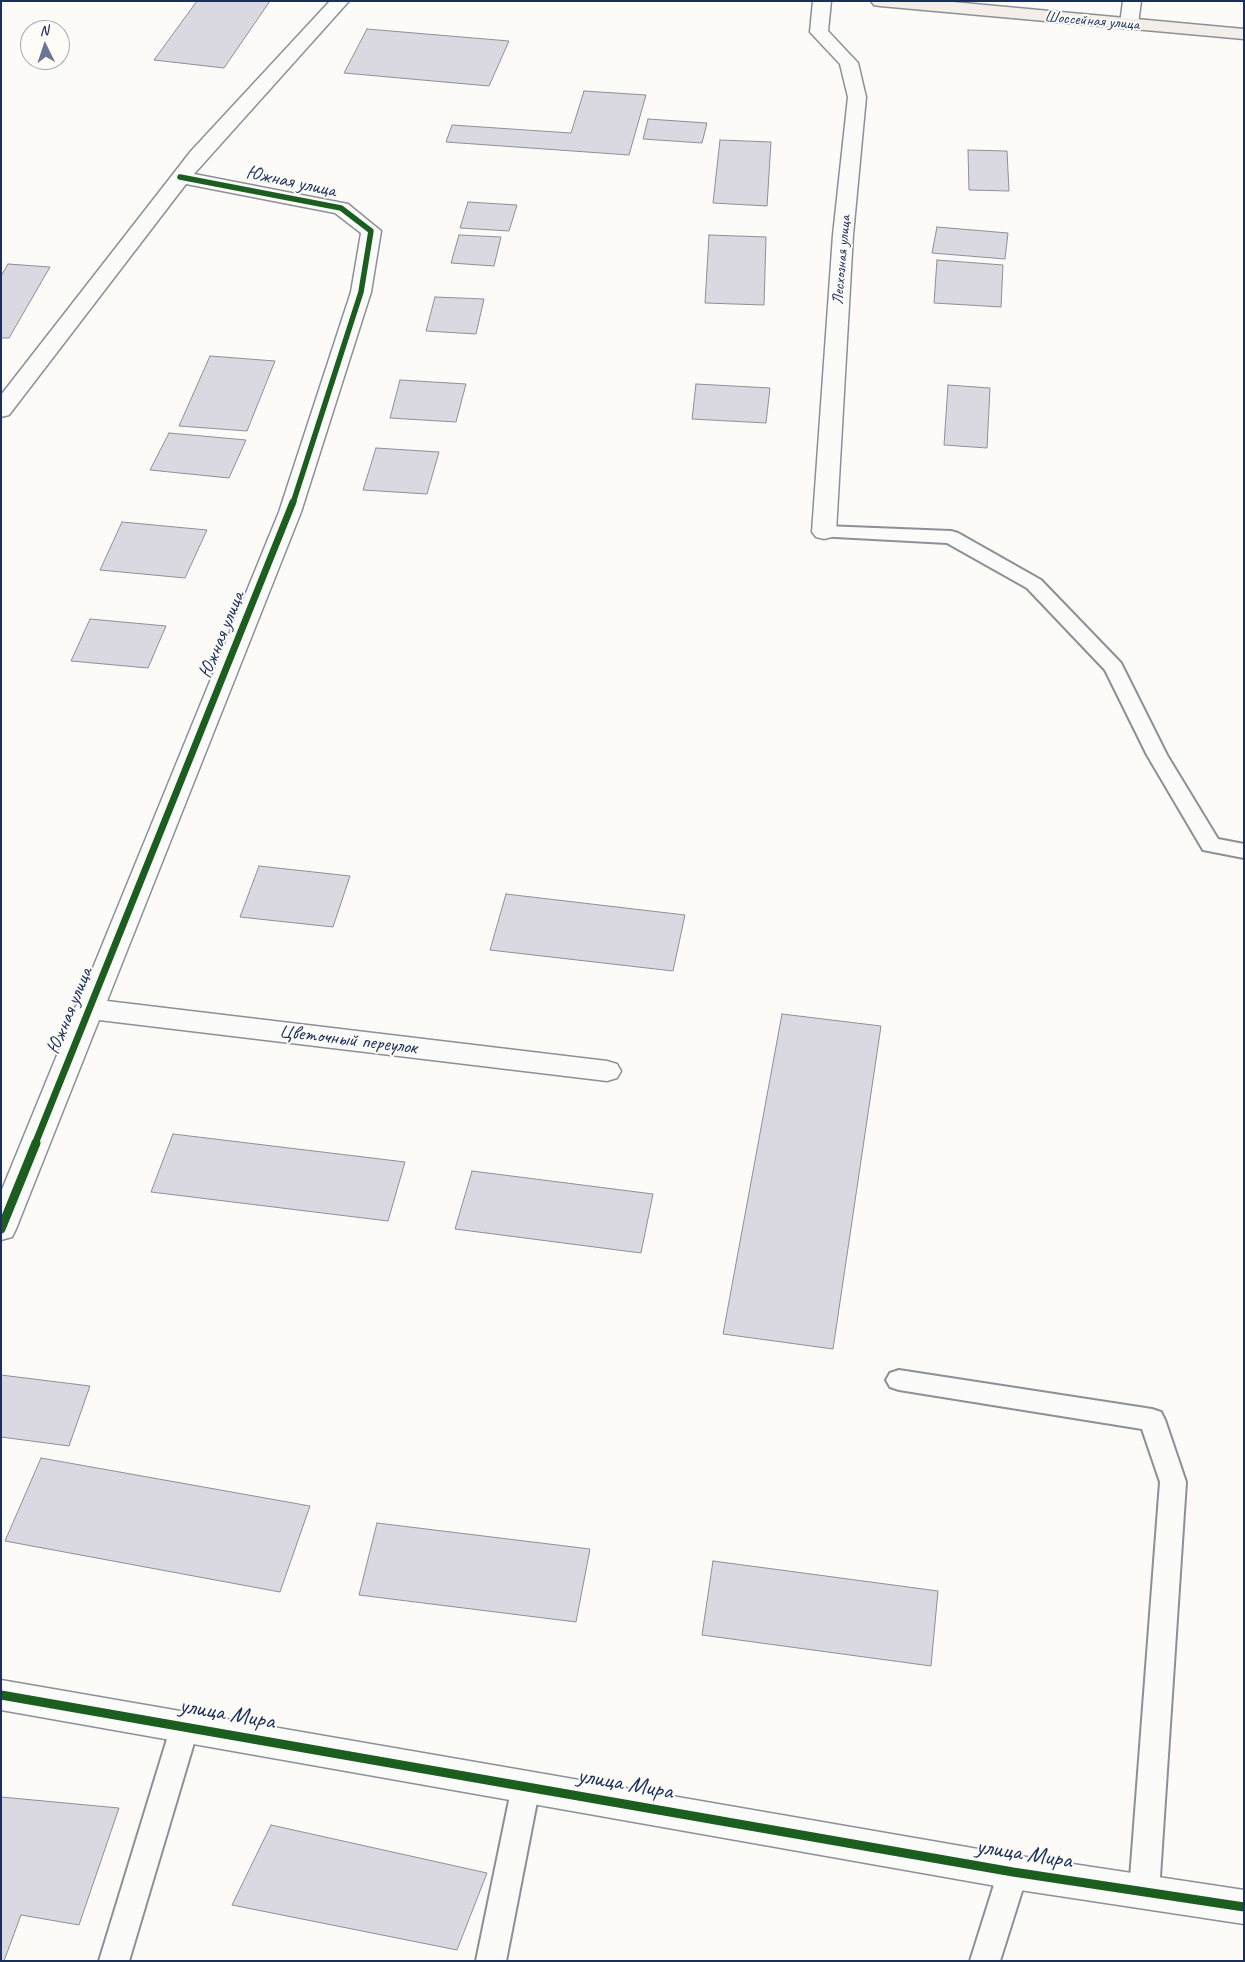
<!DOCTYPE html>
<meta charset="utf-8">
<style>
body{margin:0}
#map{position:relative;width:1245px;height:1962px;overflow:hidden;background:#fcfbf8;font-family:Caveat,sans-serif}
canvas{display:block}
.frame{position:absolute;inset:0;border:2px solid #1b2f5e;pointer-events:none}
.north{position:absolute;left:20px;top:20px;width:50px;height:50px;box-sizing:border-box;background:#fdfcf7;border:1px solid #a3aaba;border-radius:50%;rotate:356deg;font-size:14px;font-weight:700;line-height:20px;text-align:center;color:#1b2f5e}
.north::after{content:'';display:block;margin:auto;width:18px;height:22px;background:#6a7694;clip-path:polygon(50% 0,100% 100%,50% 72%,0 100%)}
</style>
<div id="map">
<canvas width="1245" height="1962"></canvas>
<div class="frame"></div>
<div class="north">N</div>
</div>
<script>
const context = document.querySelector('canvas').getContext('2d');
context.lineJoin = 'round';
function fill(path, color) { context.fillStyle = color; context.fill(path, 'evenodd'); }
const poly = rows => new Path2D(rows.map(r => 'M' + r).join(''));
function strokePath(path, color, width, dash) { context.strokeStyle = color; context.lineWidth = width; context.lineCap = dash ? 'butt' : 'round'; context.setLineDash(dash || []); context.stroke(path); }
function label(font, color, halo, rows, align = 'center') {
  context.font = font + ' Caveat,sans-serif'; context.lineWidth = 4; context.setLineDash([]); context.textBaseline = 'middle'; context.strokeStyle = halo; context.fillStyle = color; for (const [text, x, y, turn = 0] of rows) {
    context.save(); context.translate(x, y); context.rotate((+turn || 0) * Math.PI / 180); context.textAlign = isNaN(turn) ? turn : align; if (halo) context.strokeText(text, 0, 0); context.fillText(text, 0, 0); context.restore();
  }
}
const building = poly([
 [197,1,270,1,224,68,154,60,197,1],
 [367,29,509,41,489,86,344,73,367,29],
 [584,91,646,95,629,155,446,142,452,125,571,133,584,91],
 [648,119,707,123,702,143,643,139,648,119],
 [720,140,771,142,767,206,713,203,720,140],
 [968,150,1007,151,1009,191,969,190,968,150],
 [468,202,517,205,509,231,460,228,468,202],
 [937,227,1008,233,1005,259,932,253,937,227],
 [459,235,501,237,494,266,451,263,459,235],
 [709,235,766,237,764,305,705,303,709,235],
 [937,260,1003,265,1001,307,934,303,937,260],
 [8,264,50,267,9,338,1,338,1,276,8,264],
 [435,297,484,299,476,334,426,331,435,297],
 [210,356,275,361,247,431,179,426,210,356],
 [400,380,466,384,456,422,390,418,400,380],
 [696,384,770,388,766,423,692,419,696,384],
 [948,385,990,388,987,448,944,445,948,385],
 [169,433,246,440,229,478,150,470,169,433],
 [376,448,439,452,427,494,363,490,376,448],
 [122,522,207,530,185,578,100,570,122,522],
 [90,619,166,626,148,668,71,661,90,619],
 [259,866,350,876,333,927,240,917,259,866],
 [506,894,685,915,673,971,490,950,506,894],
 [782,1014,881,1026,833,1349,723,1334,782,1014],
 [173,1134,405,1162,388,1221,151,1192,173,1134],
 [472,1171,653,1194,641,1253,455,1229,472,1171],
 [1,1375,90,1386,69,1446,1,1437,1,1375],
 [41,1458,310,1506,280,1592,5,1541,41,1458],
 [377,1523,590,1549,576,1622,359,1595,377,1523],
 [713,1561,938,1591,931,1666,702,1635,713,1561],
 [1,1797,119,1808,79,1925,21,1915,4,1961,1,1961,1,1797],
 [271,1825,487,1873,457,1950,232,1905,271,1825]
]);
fill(building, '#dad8e1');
strokePath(building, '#8c9097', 1);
const service = poly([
 [824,526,951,531,958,533,1041,580,1121,663,1167,755,1218,839,1244,844,1244,858,1203,850,1147,755,1105,670,1027,588,947,543,817,536,815,532,817,528,824,526],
 [899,1370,1152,1409,1161,1412,1165,1420,1186,1482,1159,1892,1155,1902,1144,1906,1133,1902,1129,1892,1160,1482,1142,1429,899,1390,890,1387,886,1380,890,1373,899,1370],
 [185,1713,195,1717,199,1726,129,1961,99,1961,171,1726,175,1717,185,1713],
 [526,1773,536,1777,540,1786,506,1961,476,1961,512,1786,516,1777,526,1773],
 [1013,1858,1023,1862,1028,1872,1000,1961,970,1961,998,1872,1003,1862,1013,1858]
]);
const minor = poly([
 [330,1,349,1,194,174,348,204,381,231,371,292,301,512,107,1001,607,1061,617,1064,621,1071,617,1078,607,1081,99,1020,16,1229,12,1237,1,1240,1,1192,75,1011,74,1009,79,1002,279,512,351,292,361,233,335,213,186,184,9,415,1,417,1,395,191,151,330,1],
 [813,1,831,1,828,31,858,63,866,97,853,235,836,532,832,537,824,539,816,537,812,532,833,235,848,97,840,64,810,32,813,1],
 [1123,1,1141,1,1138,24,1135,28,1129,29,1123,28,1120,24,1123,1]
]);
const tertiary = poly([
 [1,1680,1013,1855,1244,1890,1244,1924,1013,1889,1,1710,1,1680]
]);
const trunk = poly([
 [871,1,942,1,1244,29,1244,39,880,6,874,5,871,1]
]);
strokePath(service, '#8c9097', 4);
strokePath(minor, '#8c9097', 3);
strokePath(tertiary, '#8c9097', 3);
strokePath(trunk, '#8c9097', 3);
fill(service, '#fbfbf9');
fill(minor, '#fbfbf9');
fill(tertiary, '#fbfbf9');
fill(trunk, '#f3eee7');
strokePath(poly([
 [180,177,341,208,371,231,361,292,293,503]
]), '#1b5e20', 5.5);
strokePath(poly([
 [35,1144,293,502]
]), '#1b5e20', 7);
strokePath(poly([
 [1,1229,36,1143],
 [1,1695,1013,1872,1244,1907]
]), '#1b5e20', 9);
label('16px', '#1b2f5e', '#fdfcf7', [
 ["Шоссейная улица",1092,21,5],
 ["Лесхозная улица",842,260,-85]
]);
label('20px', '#1b2f5e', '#fdfcf7', [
 ["Южная улица",291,182,12],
 ["Южная улица",222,635,-68],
 ["Южная улица",70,1011,-68],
 ["Цветочный переулок",348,1040,7]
]);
label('24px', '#1b2f5e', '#fdfcf7', [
 ["улица Мира",227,1714,10],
 ["улица Мира",625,1784,10],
 ["улица Мира",1024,1854,9]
]);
</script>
